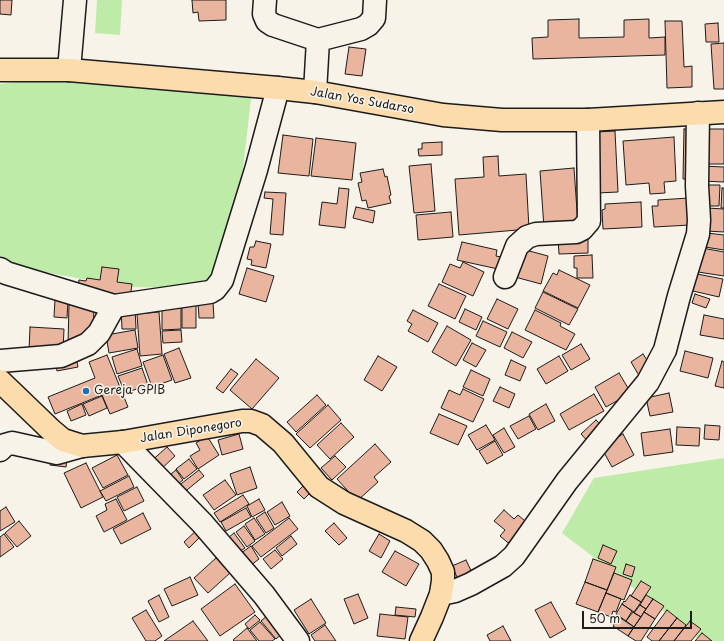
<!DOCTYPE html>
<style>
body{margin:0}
#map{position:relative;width:724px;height:641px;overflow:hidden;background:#f7f3e8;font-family:"Playpen Sans",sans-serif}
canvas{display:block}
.scale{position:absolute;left:582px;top:611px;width:110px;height:18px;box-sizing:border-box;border:2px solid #1c1c1c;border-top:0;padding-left:5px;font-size:12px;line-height:14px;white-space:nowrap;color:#1c1c1c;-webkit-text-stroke:3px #f7f3e8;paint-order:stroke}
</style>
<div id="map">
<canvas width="724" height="641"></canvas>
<div class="scale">50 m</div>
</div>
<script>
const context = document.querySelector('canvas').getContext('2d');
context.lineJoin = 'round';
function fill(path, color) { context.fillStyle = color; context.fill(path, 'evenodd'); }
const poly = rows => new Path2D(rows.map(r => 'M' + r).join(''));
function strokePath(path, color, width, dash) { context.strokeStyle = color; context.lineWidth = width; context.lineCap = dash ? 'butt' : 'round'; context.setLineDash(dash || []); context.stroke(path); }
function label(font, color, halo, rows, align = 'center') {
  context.font = font + ' "Playpen Sans",sans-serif'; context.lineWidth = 3; context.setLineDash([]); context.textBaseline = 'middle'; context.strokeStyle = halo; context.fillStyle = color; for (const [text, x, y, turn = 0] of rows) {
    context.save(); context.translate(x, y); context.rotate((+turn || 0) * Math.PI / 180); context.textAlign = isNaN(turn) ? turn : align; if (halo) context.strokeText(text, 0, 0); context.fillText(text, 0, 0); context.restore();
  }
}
fill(poly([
 [97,0,122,0,120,35,95,33],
 [42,79,252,90,240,195,207,288,126,287,0,264,0,84],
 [724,458,724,641,702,641,562,533,594,478]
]), '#bfeba9');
const building = poly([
 [0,0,12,0,11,15,0,14,0,0],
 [192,0,226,0,226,20,199,21,198,12,193,13,192,0],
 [579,19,579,38,624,37,624,20,649,19,649,38,665,37,665,55,533,59,532,38,548,37,548,20,579,19],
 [665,21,682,21,684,67,692,66,692,87,667,88,665,21],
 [718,23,719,42,706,42,705,24,718,23],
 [724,43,724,89,714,89,711,44,724,43],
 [349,47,366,49,362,76,345,74,349,47],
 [684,129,696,129,695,179,683,179,684,129],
 [699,129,724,129,724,164,699,164,699,129],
 [615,131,618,192,597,193,597,132,615,131],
 [283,135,313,139,309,176,278,173,283,135],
 [674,137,676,181,664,182,665,193,650,194,649,183,626,185,623,141,674,137],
 [316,138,356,143,352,180,311,176,316,138],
 [442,142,442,155,419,156,418,149,422,149,422,143,442,142],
 [498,156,499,176,526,174,529,229,459,235,455,179,484,177,483,157,498,156],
 [431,164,435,211,414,213,409,166,431,164],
 [702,166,724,167,724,182,701,181,702,166],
 [574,168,578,225,544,228,540,171,574,168],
 [383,169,385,177,387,176,391,195,389,196,391,203,368,208,366,200,362,201,358,183,362,182,360,173,383,169],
 [704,185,720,185,719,206,703,206,704,185],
 [339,188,349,189,345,228,319,225,322,202,337,204,339,188],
 [722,188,724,188,724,208,721,208,722,188],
 [265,192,286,193,283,235,270,234,273,199,264,198,265,192],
 [689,198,690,225,654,227,652,206,658,206,658,200,689,198],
 [641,202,642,227,603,229,602,210,605,209,605,204,641,202],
 [356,207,375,211,373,223,353,218,356,207],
 [707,208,724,209,724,232,706,231,707,208],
 [451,212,453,237,418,240,416,215,451,212],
 [707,233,724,235,724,250,705,247,707,233],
 [588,237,588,253,559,254,558,238,588,237],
 [256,241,271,244,266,268,251,265,252,260,247,259,250,247,254,247,256,241],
 [462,242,497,250,496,256,501,257,498,269,457,260,462,242],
 [702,248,724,252,724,276,698,272,702,248],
 [522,249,548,256,541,284,515,277,522,249],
 [592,255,593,278,577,278,577,268,574,268,574,256,592,255],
 [463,262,484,272,473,296,442,282,450,264,460,268,463,262],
 [102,267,119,269,117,282,132,284,130,298,78,289,79,280,86,281,87,278,100,280,102,267],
 [247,268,274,276,266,302,239,294,247,268],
 [559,270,590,285,578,308,543,291,553,273,557,275,559,270],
 [697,274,723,279,719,297,693,291,697,274],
 [439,284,466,296,455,319,428,306,439,284],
 [543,292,578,309,569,325,535,308,543,292],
 [695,294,710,299,706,308,692,303,695,294],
 [497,299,518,309,508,329,487,319,497,299],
 [55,300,68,301,67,318,54,317,55,300],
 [198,302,213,302,214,318,199,318,198,302],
 [162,303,181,303,181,329,162,330,162,303],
 [182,303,196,303,196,328,182,328,182,303],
 [69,304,94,305,93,339,68,344,69,304],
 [121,307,135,307,136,329,122,329,121,307],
 [465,309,482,317,476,330,459,322,465,309],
 [413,310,438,323,428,342,408,331,412,324,407,321,413,310],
 [535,310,561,323,560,326,575,334,566,350,525,330,535,310],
 [159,312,162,354,140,356,137,314,159,312],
 [704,315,724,319,724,339,700,335,704,315],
 [483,321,507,332,500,347,476,336,483,321],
 [447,326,471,340,456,366,432,352,447,326],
 [30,327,64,329,63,352,29,351,30,327],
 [135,330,138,348,109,353,106,335,135,330],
 [181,330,182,342,163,343,162,331,181,330],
 [512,332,532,342,523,358,504,348,512,332],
 [472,343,486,350,476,367,463,360,472,343],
 [581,344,590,359,571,370,562,355,581,344],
 [179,348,191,378,175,383,164,354,179,348],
 [137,349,142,366,117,374,112,357,137,349],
 [685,351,713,358,708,378,680,371,685,351],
 [643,354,654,371,641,379,631,362,643,354],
 [107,355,128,407,110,414,102,395,55,414,48,397,95,378,89,362,107,355],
 [163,355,172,380,152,387,143,362,163,355],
 [76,356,78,367,57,371,55,360,76,356],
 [378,356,397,367,382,391,364,380,378,356],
 [559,356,568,371,546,384,537,369,559,356],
 [256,359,279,378,252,409,230,390,256,359],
 [511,360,526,367,520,381,505,375,511,360],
 [722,361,724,362,724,388,715,386,722,361],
 [142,368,148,385,125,393,118,376,142,368],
 [231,369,238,374,223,393,216,388,231,369],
 [471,370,490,379,483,396,463,387,471,370],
 [619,373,631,393,606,407,595,387,619,373],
 [500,387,515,394,509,408,493,401,500,387],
 [463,389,484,399,473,422,441,408,449,390,460,395,463,389],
 [669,393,673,412,650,416,646,398,669,393],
 [594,394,604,411,569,430,560,414,594,394],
 [317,395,326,405,296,432,287,422,317,395],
 [102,396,107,408,89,416,83,404,102,396],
 [82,404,86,415,71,421,67,411,82,404],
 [546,404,555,421,538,430,529,414,546,404],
 [328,405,341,420,310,448,296,434,328,405],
 [439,414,467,426,458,445,430,433,439,414],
 [529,416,536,429,518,439,510,426,529,416],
 [596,420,607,431,592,446,581,434,596,420],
 [341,423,354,437,330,459,317,445,341,423],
 [486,425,495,440,477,450,468,435,486,425],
 [705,425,720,426,719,440,704,439,705,425],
 [677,427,700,428,699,446,676,445,677,427],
 [504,428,515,447,504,453,493,435,504,428],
 [670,429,673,452,644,456,641,433,670,429],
 [239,434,243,449,222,455,218,440,239,434],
 [623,434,634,455,612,467,601,447,623,434],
 [207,436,219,455,198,469,190,456,200,450,196,443,207,436],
 [495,441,503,455,487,464,479,451,495,441],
 [375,444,391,462,374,477,378,482,357,501,337,479,375,444],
 [167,447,175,456,157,473,148,464,167,447],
 [117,455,128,475,103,488,92,468,117,455],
 [335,456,346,467,332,480,321,468,335,456],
 [51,457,67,459,66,467,50,465,51,457],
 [189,459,197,469,184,479,176,469,189,459],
 [86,463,103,497,81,508,64,473,86,463],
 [250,467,257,488,237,495,230,474,250,467],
 [176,470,183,480,174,487,166,478,176,470],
 [199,470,204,476,182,494,177,487,199,470],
 [129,476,134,487,106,501,100,491,129,476],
 [225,480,236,495,214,510,203,495,225,480],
 [303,486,310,493,304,499,297,492,303,486],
 [137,487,144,501,124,511,117,497,137,487],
 [243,495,249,504,220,522,214,513,243,495],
 [116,499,127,520,104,532,96,516,107,510,105,504,116,499],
 [259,499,265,510,252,517,247,506,259,499],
 [282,502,290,516,275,525,267,512,282,502],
 [6,507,15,522,0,531,0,511,6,507],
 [246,508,251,517,226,531,221,522,246,508],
 [504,510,514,519,518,515,531,526,513,547,500,536,505,530,494,521,504,510],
 [265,512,274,528,266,533,256,518,265,512],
 [143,513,151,529,121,544,113,529,143,513],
 [254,518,265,534,255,540,245,524,254,518],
 [289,518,298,529,261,557,252,546,289,518],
 [19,521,31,536,17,547,5,533,19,521],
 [334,523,347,538,339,545,325,531,334,523],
 [244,526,255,541,247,547,236,532,244,526],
 [198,529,203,534,189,548,184,542,198,529],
 [234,533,245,548,233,556,223,542,234,533],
 [4,534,14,547,0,557,0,537,4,534],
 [379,534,390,541,381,558,369,551,379,534],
 [291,536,297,544,282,556,276,548,291,536],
 [603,545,617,551,611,564,598,558,603,545],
 [251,546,259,559,246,569,237,556,251,546],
 [275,550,283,559,271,569,263,559,275,550],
 [395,551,419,564,406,586,382,572,395,551],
 [216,558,230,573,208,593,194,578,216,558],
 [593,559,616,567,607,590,585,582,593,559],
 [466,560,475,579,461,586,452,566,466,560],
 [626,564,635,567,632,577,623,574,626,564],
 [614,573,632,580,624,600,606,593,614,573],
 [190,577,198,595,172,606,164,589,190,577],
 [641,581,651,587,641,602,631,596,641,581],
 [585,582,607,590,598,612,576,604,585,582],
 [235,584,255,612,220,636,201,609,235,584],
 [606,593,621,599,616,612,613,611,611,617,598,612,606,593],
 [358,594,368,618,354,624,344,599,358,594],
 [159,595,169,617,159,622,148,601,159,595],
 [630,595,641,602,634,612,622,604,624,601,625,602,630,595],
 [646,595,653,599,646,609,640,605,646,595],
 [311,599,326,623,309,634,294,610,311,599],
 [653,599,664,606,655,619,644,612,653,599],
 [551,602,566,629,550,638,535,610,551,602],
 [622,604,632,611,626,621,616,614,622,604],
 [640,605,646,609,641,617,634,613,640,605],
 [396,607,416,609,415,617,395,615,396,607],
 [146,610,162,636,155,641,146,641,132,618,146,610],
 [667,610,677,618,659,641,652,641,647,637,667,610],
 [633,612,641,617,634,627,626,621,633,612],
 [644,612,655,619,641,641,636,641,628,636,644,612],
 [380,614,408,617,405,639,377,636,380,614],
 [255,615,260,620,249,629,245,624,255,615],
 [268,615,284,632,276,639,261,621,268,615],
 [619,617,634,627,628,636,613,626,619,617],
 [677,618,686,625,674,641,659,641,677,618],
 [193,621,208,641,164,641,193,621],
 [690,621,701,629,691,641,674,641,690,621],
 [260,622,275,639,272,641,259,641,250,630,260,622],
 [325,625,336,641,315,641,311,635,325,625],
 [503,626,511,641,490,641,487,635,503,626],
 [247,628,257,641,234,641,233,640,247,628],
 [702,633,712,641,695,641,702,633]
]);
fill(building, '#eab59e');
strokePath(building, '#1c1c1c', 1);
const minor = poly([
 [265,0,264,14,267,21,273,25,318,40,361,29,368,25,374,18,375,0],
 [69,70,75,0],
 [315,92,318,40],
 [0,269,6,273,114,306],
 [505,277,517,246,527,237,536,234,576,232,582,229,589,221,588,120],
 [0,361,61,356,88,344,99,333,114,306,210,292,215,289,222,280,256,170,278,88],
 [123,442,202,523,264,595,298,641],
 [0,450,5,445,12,443,57,453,82,446],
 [441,594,455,591,471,584,503,566,514,556,567,481,648,382,665,350,679,296,698,234,699,220,697,186,698,113]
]);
const highway = poly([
 [0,70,69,70,278,88,315,92,443,115,502,120,588,120,724,112],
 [0,381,51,430,63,440,82,446,123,442,242,421,251,421,262,425,283,443,319,487,344,503,406,531,422,541,431,550,438,561,443,572,443,581,441,594,432,617,421,641]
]);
strokePath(minor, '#1c1c1c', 25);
strokePath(highway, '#1c1c1c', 25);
strokePath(minor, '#f7f3e8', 22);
strokePath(highway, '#fcdcac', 22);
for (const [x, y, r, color] of [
 [86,391,4,"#1f6fb2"]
]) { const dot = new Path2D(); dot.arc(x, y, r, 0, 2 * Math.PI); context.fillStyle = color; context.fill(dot); strokePath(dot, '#f7f3e8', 1.5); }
label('12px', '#1c1c1c', '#f7f3e8', [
 ["Jalan Yos Sudarso",362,101,10],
 ["Jalan Diponegoro",191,431,-9]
]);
label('12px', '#1c1c1c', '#f7f3e8', [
 ["Gereja GPIB",94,391]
], 'left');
</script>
